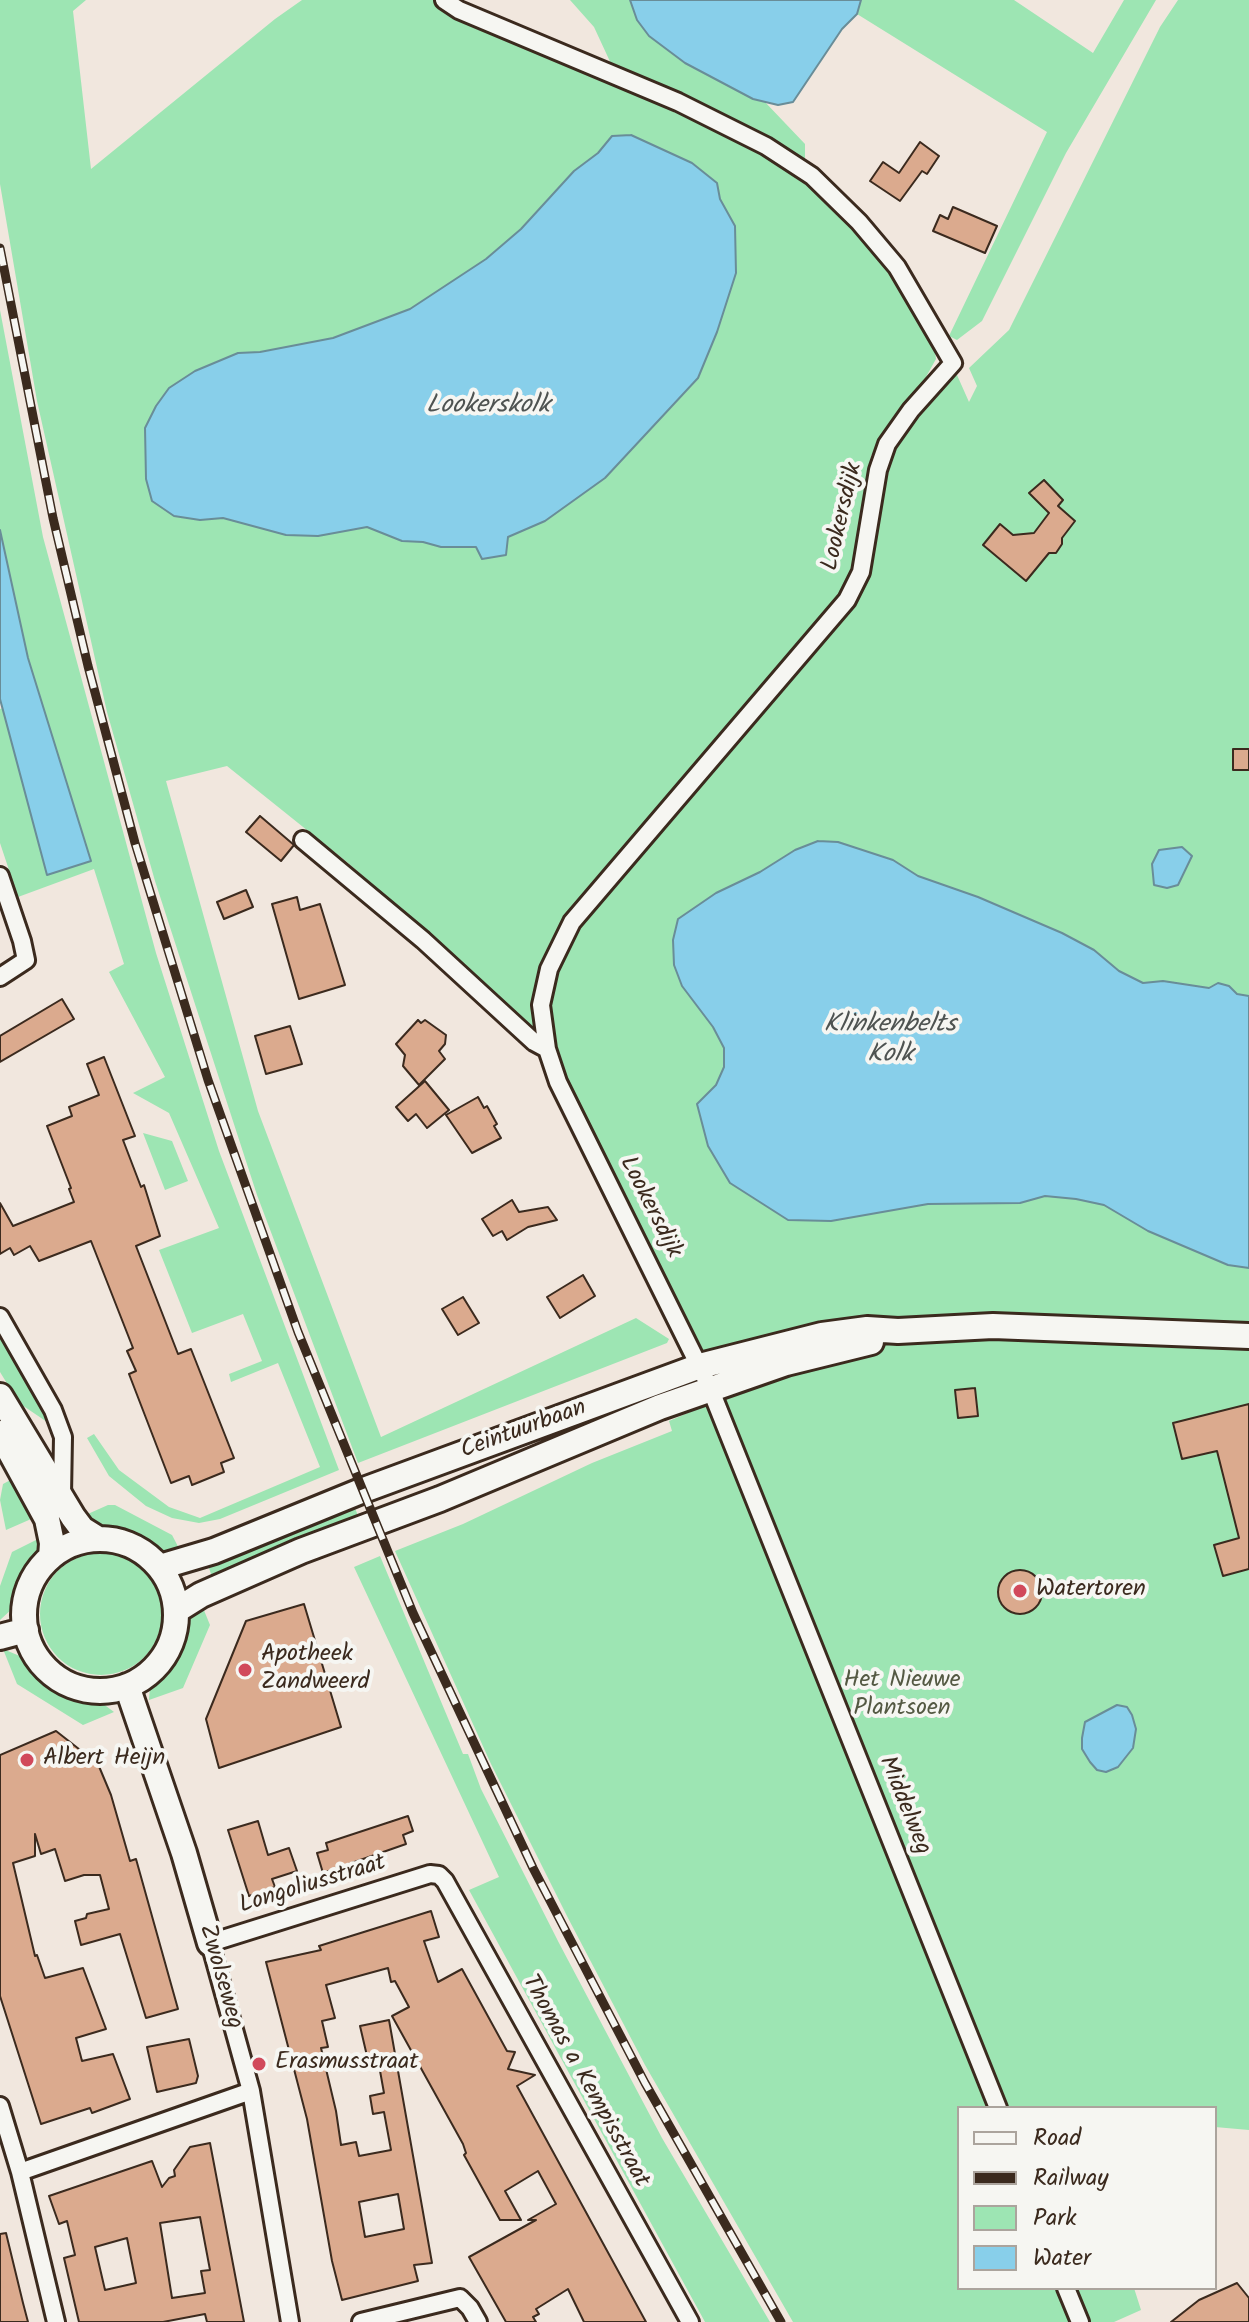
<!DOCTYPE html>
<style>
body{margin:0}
#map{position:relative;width:1249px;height:2322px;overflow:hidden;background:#f1e7de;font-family:Kalam,sans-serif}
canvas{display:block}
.legend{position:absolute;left:957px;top:2106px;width:260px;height:184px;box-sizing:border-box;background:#f6f6f2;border:2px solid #aba49d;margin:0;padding:10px 14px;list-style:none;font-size:24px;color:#3b2a1e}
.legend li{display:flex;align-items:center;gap:16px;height:40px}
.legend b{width:40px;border:2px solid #aba49d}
</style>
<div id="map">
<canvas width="1249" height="2322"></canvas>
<ul class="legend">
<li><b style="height:10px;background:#f6f6f2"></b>Road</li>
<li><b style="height:10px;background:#3b2a1e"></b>Railway</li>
<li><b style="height:22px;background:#9de5b3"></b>Park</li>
<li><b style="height:22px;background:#88cfea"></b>Water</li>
</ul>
</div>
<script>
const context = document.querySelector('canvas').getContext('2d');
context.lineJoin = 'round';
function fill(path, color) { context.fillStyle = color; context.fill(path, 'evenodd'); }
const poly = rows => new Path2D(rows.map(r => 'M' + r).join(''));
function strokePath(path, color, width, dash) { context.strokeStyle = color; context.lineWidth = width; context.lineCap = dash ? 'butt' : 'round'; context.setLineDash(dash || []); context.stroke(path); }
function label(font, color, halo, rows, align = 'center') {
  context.font = font + ' Kalam,sans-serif'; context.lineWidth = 8; context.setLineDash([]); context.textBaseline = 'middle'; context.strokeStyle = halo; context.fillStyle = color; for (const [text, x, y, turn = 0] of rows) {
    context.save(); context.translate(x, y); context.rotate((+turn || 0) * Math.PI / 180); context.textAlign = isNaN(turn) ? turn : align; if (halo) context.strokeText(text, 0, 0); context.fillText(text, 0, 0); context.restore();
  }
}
fill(poly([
 [0,0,86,0,73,11,91,169,275,19,302,0,438,0,680,108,768,153,810,180,846,214,886,263,933,338,936,359,922,384,884,435,871,456,855,562,839,595,640,831,555,940,541,967,535,996,538,1036,430,935,348,863,227,766,166,781,258,1111,381,1437,636,1318,669,1339,667,1343,358,1463,257,1195,155,881,107,712,37,401,0,184],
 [631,135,692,163,717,183,720,199,735,226,736,273,717,332,698,379,605,478,545,521,476,547,441,547,423,542,402,541,367,527,318,536,286,535,223,518,200,520,146,479,145,429,195,371,238,353,260,352,333,338,411,309,486,259,522,229,574,171,598,153,612,136],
 [570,0,630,0,637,20,649,36,685,63,753,99,764,101,805,144,805,162,770,137,733,119,691,98,613,68,594,27],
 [861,0,1014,0,1093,53,1124,0,1156,0,1066,153,982,321,957,340,949,336,1047,132,857,14],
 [1178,0,1249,0,1249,2130,1215,2127,1215,2108,959,2108,959,2288,1060,2288,1073,2322,793,2322,645,2065,568,1918,491,1764,395,1551,463,1524,592,1463,672,1431,669,1421,725,1397,556,1058,547,1020,551,984,564,948,598,898,856,602,870,569,883,485,891,455,902,433,948,377,957,375,969,402,977,386,969,368,1009,330,1160,27],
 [0,310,43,537,156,953,219,1151,339,1470,220,1519,199,1523,172,1518,146,1506,109,1476,87,1438,94,1434,119,1470,169,1507,200,1518,320,1467,278,1363,231,1382,229,1374,262,1361,243,1314,192,1333,159,1250,219,1228,169,1113,133,1093,165,1077,109,972,124,964,94,869,18,897,0,843,0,709,3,708,47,874,91,861,28,658,0,530],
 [143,1133,172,1141,188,1181,165,1190],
 [0,1333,42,1405,47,1422,19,1403,0,1372],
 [16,1477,38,1516,6,1530,0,1500,3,1484],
 [352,1501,359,1518,240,1564,225,1579,214,1583,206,1559],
 [108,1505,115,1505,172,1535,182,1554,168,1555,157,1551,133,1537,101,1530,81,1517],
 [44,1536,41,1554,22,1586,13,1608,0,1620,0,1586,12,1552],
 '40 1614a61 61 0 1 1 122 0a61 61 0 1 1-122 0Z',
 [380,1556,463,1754,468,1754,481,1789,559,1943,662,2138,770,2322,705,2322,469,1890,499,1877,354,1567],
 [201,1603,210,1625,183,1688,149,1700,150,1687,155,1676,169,1661,189,1615],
 [3,1649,27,1659,39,1673,66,1692,98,1700,114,1712,83,1725,17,1684],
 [1076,2288,1134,2288,1141,2310,1114,2322,1090,2322]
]), '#9de5b3');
const water = poly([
 [630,0,861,0,857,14,842,29,793,102,778,105,753,99,685,63,649,36,637,20,630,0],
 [631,135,692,163,717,183,720,199,735,226,736,273,717,332,698,378,605,478,545,521,508,537,506,555,482,559,476,547,441,547,423,542,402,541,367,527,318,536,286,535,223,518,200,520,174,516,152,501,146,479,145,428,156,406,169,388,195,371,238,353,260,352,333,338,410,309,486,259,521,229,574,171,598,153,612,136,631,135],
 [0,530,28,658,91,861,47,875,0,699,0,530],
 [818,841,838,842,893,860,918,876,978,897,1062,933,1094,950,1119,971,1143,983,1163,981,1209,988,1218,983,1229,986,1237,994,1249,996,1249,1268,1228,1265,1148,1231,1104,1205,1076,1199,1045,1196,1020,1203,928,1204,831,1221,788,1220,730,1183,708,1146,697,1104,716,1085,724,1067,724,1048,713,1027,682,986,674,965,673,940,678,919,716,893,760,872,795,850,818,841],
 [1182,847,1192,856,1178,885,1167,888,1154,885,1152,864,1159,850,1182,847],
 [1117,1705,1127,1707,1132,1715,1136,1729,1133,1748,1118,1767,1106,1772,1097,1770,1090,1762,1082,1749,1082,1738,1085,1722,1117,1705]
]);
fill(water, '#88cfea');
strokePath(water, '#698d98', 2);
const building = poly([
 [920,142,939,156,927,174,922,171,900,201,870,181,883,162,899,173,920,142],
 [953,207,997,226,985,253,933,231,940,215,948,219,953,207],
 [1044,480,1063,500,1058,506,1075,521,1062,538,1062,544,1056,553,1049,553,1026,581,983,545,1000,524,1013,535,1034,533,1049,513,1029,493,1044,480],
 [1233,749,1249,749,1249,770,1233,770,1233,749],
 [260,816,294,845,281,861,246,832,260,816],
 [246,890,253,907,224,919,217,902,246,890],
 [297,897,300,910,320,904,345,985,299,999,272,904,297,897],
 [62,999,74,1019,0,1062,0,1036,62,999],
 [418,1020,421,1023,425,1020,446,1035,445,1044,439,1051,445,1059,419,1085,403,1066,405,1055,396,1044,418,1020],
 [290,1026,302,1064,266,1074,255,1036,290,1026],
 [104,1057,135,1136,123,1140,141,1187,144,1185,160,1236,136,1246,178,1354,191,1349,234,1458,221,1463,224,1472,192,1485,189,1476,171,1483,129,1374,136,1371,127,1351,133,1348,91,1241,39,1261,30,1246,14,1255,10,1248,0,1254,0,1203,13,1226,74,1202,69,1189,71,1188,47,1126,72,1116,69,1107,99,1095,87,1064,104,1057],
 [425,1081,449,1110,427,1128,416,1114,408,1121,396,1107,425,1081],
 [478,1097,484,1108,487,1106,497,1124,494,1126,501,1138,472,1153,446,1115,478,1097],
 [512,1200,519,1212,548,1207,557,1220,528,1227,507,1240,502,1231,493,1236,482,1219,512,1200],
 [583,1275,595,1296,560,1318,547,1297,583,1275],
 [463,1297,479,1323,458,1335,442,1309,463,1297],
 [975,1388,978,1416,958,1418,955,1390,975,1388],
 [1249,1404,1249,1569,1223,1576,1214,1545,1239,1538,1217,1451,1182,1459,1173,1423,1249,1404],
 '998 1592a22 22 0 1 1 44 0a22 22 0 1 1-44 0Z',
 [304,1604,341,1727,219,1768,206,1719,246,1621,304,1604],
 [56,1731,98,1764,111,1795,130,1861,136,1859,178,2009,146,2018,120,1934,81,1945,75,1921,86,1918,87,1914,109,1909,100,1875,84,1875,65,1881,55,1849,41,1854,35,1834,35,1856,13,1863,35,1956,37,1955,45,1978,83,1968,106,2029,76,2038,82,2061,113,2054,130,2099,92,2113,90,2108,41,2124,0,1996,0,1755,56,1731],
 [408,1816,413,1831,403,1835,406,1844,323,1873,317,1853,328,1850,326,1843,408,1816],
 [258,1821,268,1855,289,1848,297,1871,272,1879,275,1887,249,1896,228,1830,258,1821],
 [431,1911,439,1937,424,1941,438,1982,462,1969,507,2051,515,2052,508,2069,535,2075,517,2086,646,2322,584,2322,568,2289,536,2309,539,2314,533,2317,536,2322,506,2322,469,2257,536,2220,528,2220,556,2204,538,2171,505,2191,521,2220,500,2220,464,2155,466,2153,463,2144,392,2016,409,2007,395,1981,391,1982,388,1968,326,1985,335,2018,322,2021,328,2047,321,2048,336,2111,341,2145,356,2142,359,2156,391,2150,384,2112,373,2114,370,2096,384,2093,377,2054,367,2056,360,2026,389,2020,432,2263,414,2265,418,2281,342,2300,332,2261,307,2119,266,1962,321,1950,319,1946,431,1911],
 [398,2194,404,2229,365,2237,359,2202,398,2194],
 [189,2039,198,2076,196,2083,157,2092,147,2047,189,2039],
 [210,2143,244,2322,207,2322,205,2314,163,2322,79,2322,64,2258,75,2255,67,2221,59,2224,49,2196,152,2161,162,2187,169,2178,175,2176,174,2170,190,2147,210,2143],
 [200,2217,210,2270,201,2271,205,2293,172,2298,160,2223,200,2217],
 [127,2238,136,2283,105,2290,95,2247,127,2238],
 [6,2233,23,2303,28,2322,0,2322,0,2234,6,2233],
 [1237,2283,1249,2298,1249,2322,1171,2322,1199,2300,1237,2283]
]);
fill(building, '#dbaa8e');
strokePath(building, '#3b2a1e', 2);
const street = poly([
 [444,0,459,10,678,102,766,146,812,176,859,222,897,267,953,363,911,410,887,444,878,470,861,572,847,600,572,922,549,969,541,1005,547,1049,558,1082,710,1388,998,2108],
 [303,840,423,940,534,1042,547,1049],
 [0,876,22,941,26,960,0,977],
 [0,1317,53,1410,63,1437,62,1495],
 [0,2106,20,2172,56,2322],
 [20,2172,251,2091],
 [1066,2288,1080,2322],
 [290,2322,251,2091,210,1943,430,1874,439,1875,445,1881,690,2322],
 [361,2322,460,2298,470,2308,478,2322]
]);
const secondary = poly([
 [0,1396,73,1517,82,1529,98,1539],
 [0,1433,47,1519,52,1543,51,1557],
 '24 1615a76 76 0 1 1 152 0a76 76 0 1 1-152 0Z',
 [160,1567,214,1551,361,1491,700,1366,822,1335,867,1329,898,1331,993,1326,1249,1336],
 [177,1610,201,1595,301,1551,440,1499,660,1407,786,1363,871,1342],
 [0,1637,26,1630],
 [127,1686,184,1853,210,1943]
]);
strokePath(street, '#3b2a1e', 22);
strokePath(secondary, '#3b2a1e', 30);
strokePath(street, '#f6f6f2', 16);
strokePath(secondary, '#f6f6f2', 24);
const rail = poly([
 [0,248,53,518,88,666,135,843,208,1080,298,1332,413,1613,533,1868,645,2083,781,2322]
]);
strokePath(rail, '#3b2a1e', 9);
strokePath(rail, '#f6f6f2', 6, [18]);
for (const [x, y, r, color] of [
 [1020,1591,8,"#d1495b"],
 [245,1670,8,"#d1495b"],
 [27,1760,8,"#d1495b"],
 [259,2064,8,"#d1495b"]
]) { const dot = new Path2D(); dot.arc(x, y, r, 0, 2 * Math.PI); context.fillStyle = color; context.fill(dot); strokePath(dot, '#f6f6f2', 3); }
label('24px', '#3b2a1e', '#f6f6f2', [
 ["Lookersdijk",844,517,-77],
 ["Lookersdijk",649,1208,63],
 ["Ceintuurbaan",524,1431,-20],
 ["Middelweg",903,1806,68],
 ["Longoliusstraat",313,1886,-17],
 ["Zwolseweg",219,1977,74],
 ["Thomas a Kempisstraat",584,2082,61]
]);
label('24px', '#3b2a1e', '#f6f6f2', [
 ["Watertoren",1036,1591],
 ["Apotheek",261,1656],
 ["Zandweerd",261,1684],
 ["Albert Heijn",43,1760],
 ["Erasmusstraat",275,2064]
], 'left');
label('24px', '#545943', '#f6f6f2', [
 ["Het Nieuwe",902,1682],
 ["Plantsoen",902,1710]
]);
label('italic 26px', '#4e5351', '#f6f6f2', [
 ["Lookerskolk",488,408],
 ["Klinkenbelts",890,1027],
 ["Kolk",890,1057]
]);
</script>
